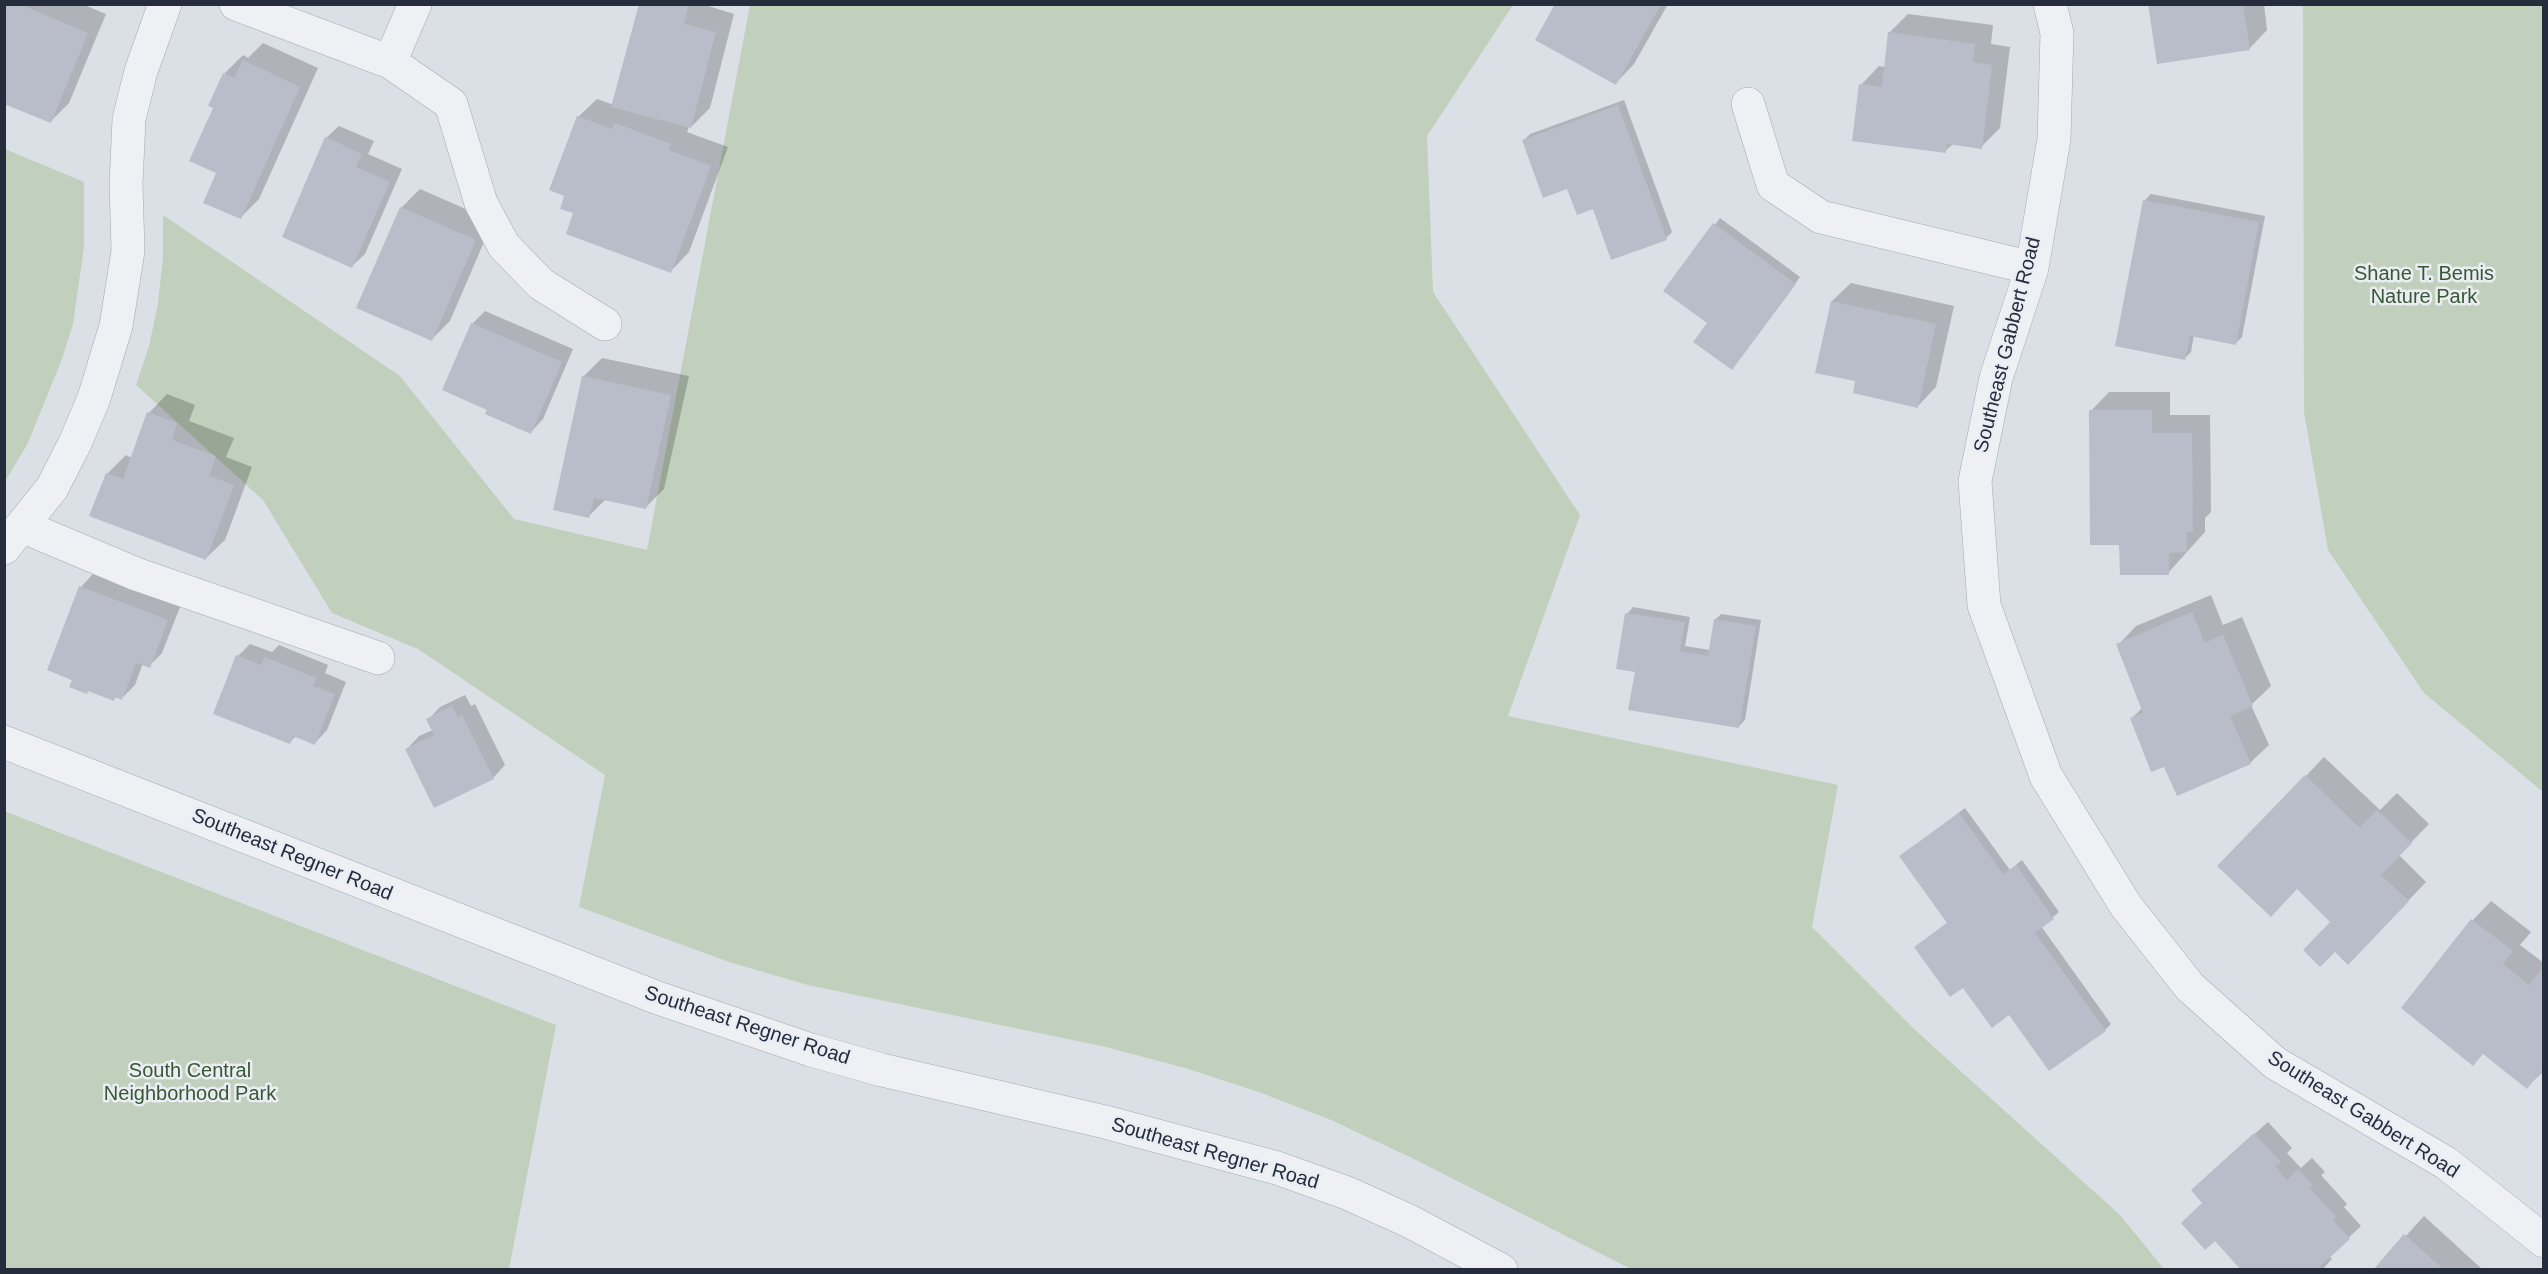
<!DOCTYPE html>
<style>
body{margin:0}
#map{position:relative;width:2548px;height:1274px;overflow:hidden;background:#dbdfe6;font-family:Arial,sans-serif}
canvas{display:block}
.frame{position:absolute;inset:0;border:6px solid #252c3c;pointer-events:none}
</style>
<div id="map">
<canvas width="2548" height="1274"></canvas>
<div class="frame"></div>
</div>
<script>
const context = document.querySelector('canvas').getContext('2d');
context.lineJoin = 'round';
function fill(path, color) { context.fillStyle = color; context.fill(path, 'evenodd'); }
const poly = rows => new Path2D(rows.map(r => 'M' + r).join(''));
function strokePath(path, color, width, dash) { context.strokeStyle = color; context.lineWidth = width; context.lineCap = dash ? 'butt' : 'round'; context.setLineDash(dash || []); context.stroke(path); }
function label(font, color, halo, rows, align = 'center') {
  context.font = font + ' Arial,sans-serif'; context.lineWidth = 5; context.setLineDash([]); context.textBaseline = 'middle'; context.strokeStyle = halo; context.fillStyle = color; for (const [text, x, y, turn = 0] of rows) {
    context.save(); context.translate(x, y); context.rotate((+turn || 0) * Math.PI / 180); context.textAlign = isNaN(turn) ? turn : align; if (halo) context.strokeText(text, 0, 0); context.fillText(text, 0, 0); context.restore();
  }
}
fill(poly([
 [750,5,1513,5,1427,136,1433,292,1580,515,1508,716,1838,785,1812,927,1914,1029,2120,1215,2164,1269,1631,1269,1412,1158,1331,1120,1259,1092,1185,1068,1106,1047,808,985,729,962,579,907,605,775,418,649,332,613,263,500,136,385,149,346,158,304,163,257,163,215,400,376,514,519,647,550],
 [2303,5,2543,5,2543,792,2424,693,2328,550,2304,412],
 [5,149,84,182,84,247,73,324,62,359,28,443,6,480],
 [4,811,556,1025,509,1269,5,1269]
]), '#c0d0bc');
fill(poly([
 [4,4,82,4,106,14,69,103,51,121],
 [640,4,702,4,734,14,710,108,691,127,689,126,687,132,728,147,689,252,671,271,575,213,566,195,578,117,597,99,614,105],
 [1556,4,1668,4,1634,64,1616,83],
 [2150,4,2264,4,2267,30,2249,49],
 [1908,14,1993,25,1991,44,2010,47,2000,128,1981,147,1953,144,1945,151,1861,85,1879,66,1885,67,1889,33],
 [263,43,318,68,259,199,240,218,218,173,215,107,224,74,243,55,248,58],
 [1624,100,1672,232,1666,238,1594,207,1568,187,1524,140,1530,134],
 [339,126,374,141,368,154,402,169,365,254,352,266,326,138],
 [420,189,493,221,450,321,432,339,401,208],
 [2151,194,2265,216,2242,337,2236,343,2194,335,2191,352,2185,358,2117,345,2145,200],
 [1720,218,1800,277,1732,368,1709,323,1665,290],
 [1851,283,1954,306,1936,387,1918,406,1857,380,1817,372,1832,301],
 [485,311,573,349,543,419,531,432,489,409,472,324],
 [602,358,689,376,664,489,645,508,606,499,589,516,555,509,584,376],
 [2109,392,2170,392,2170,415,2210,415,2211,512,2205,518,2205,532,2168,573,2121,543,2091,411],
 [167,394,195,405,189,421,234,438,226,457,252,467,225,540,206,558,107,474,126,455,132,458,149,413],
 [93,574,180,607,162,653,149,666,143,663,135,685,122,698,117,696,114,699,49,670,81,587],
 [2211,595,2223,625,2242,617,2271,686,2251,705,2269,745,2250,763,2165,765,2131,719,2143,707,2118,645,2136,626],
 [1633,607,1690,617,1685,646,1710,650,1715,620,1721,614,1761,620,1745,720,1739,726,1637,671,1627,614],
 [250,644,272,652,279,645,328,665,325,673,346,682,327,730,315,743,296,736,290,742,238,656],
 [465,695,471,706,475,704,505,765,493,778,407,749,419,736,433,730,428,720,440,707],
 [2324,757,2380,810,2397,793,2429,824,2399,855,2426,882,2367,944,2332,922,2306,776],
 [1965,808,2010,870,2022,860,2059,912,2041,926,2111,1024,2105,1030,2009,1013,1963,985,1916,947,1948,922,1901,856],
 [2491,901,2531,932,2520,945,2544,963,2544,1071,2527,1087,2484,1053,2403,1008,2473,920],
 [2268,1122,2292,1148,2287,1153,2301,1168,2312,1158,2325,1172,2321,1175,2347,1204,2344,1207,2361,1226,2329,1256,2332,1259,2322,1270,2243,1270,2203,1203,2205,1178],
 [2424,1216,2483,1270,2375,1270]
]), '#0003');
fill(poly([
 [4,4,19,4,88,33,51,123,4,104],
 [639,4,689,4,684,24,716,32,691,128,611,107],
 [1555,4,1661,4,1616,85,1535,40],
 [2148,4,2243,4,2250,50,2157,64],
 [1888,32,1975,44,1973,62,1992,65,1982,149,1947,144,1946,153,1852,141,1859,84,1882,87],
 [243,60,300,87,241,219,203,203,216,173,189,161,213,108,208,106,223,73,234,78],
 [1618,105,1667,240,1611,260,1593,209,1577,215,1567,189,1543,198,1522,140],
 [577,116,612,129,615,123,671,144,669,150,711,166,671,273,566,234,573,213,560,209,564,196,549,190],
 [325,137,362,154,356,167,390,182,352,268,282,237],
 [2143,200,2259,222,2236,345,2190,336,2185,360,2115,346],
 [400,207,476,240,432,341,356,308],
 [1713,223,1796,284,1732,370,1693,342,1707,323,1663,291],
 [1831,301,1936,324,1918,408,1853,393,1855,381,1815,373],
 [471,323,562,362,531,434,485,414,487,410,442,390],
 [582,376,671,395,646,509,594,498,589,518,553,510],
 [2089,410,2152,410,2152,433,2192,433,2193,532,2187,532,2187,552,2169,553,2169,575,2120,575,2119,545,2090,545],
 [147,412,177,423,172,440,216,456,209,476,234,485,206,560,89,516,106,473,123,479],
 [79,586,168,620,150,668,136,663,122,700,115,697,114,701,88,691,87,694,69,687,72,680,47,670],
 [2192,612,2205,643,2223,635,2253,706,2230,716,2251,764,2177,796,2164,767,2151,772,2130,718,2143,713,2116,644],
 [1625,613,1685,622,1680,651,1708,656,1714,619,1756,626,1739,728,1628,710,1635,672,1616,669],
 [236,655,261,665,265,657,316,678,313,686,335,694,315,745,293,736,290,744,213,714],
 [452,706,458,717,462,715,494,779,434,808,405,749,434,735,426,719],
 [2305,775,2360,828,2377,810,2412,843,2381,875,2409,901,2348,965,2335,952,2320,967,2303,950,2330,922,2297,889,2271,917,2217,866],
 [1959,813,2003,874,2016,865,2054,919,2035,933,2106,1031,2049,1071,2009,1015,1992,1028,1963,988,1950,997,1914,947,1947,923,1899,856],
 [2471,919,2513,951,2503,964,2529,985,2544,966,2544,1068,2527,1089,2483,1054,2473,1066,2401,1008],
 [2254,1133,2281,1162,2275,1166,2287,1180,2298,1169,2313,1185,2310,1188,2336,1217,2333,1220,2350,1239,2316,1270,2241,1270,2215,1241,2205,1250,2181,1223,2202,1203,2191,1190],
 [2404,1234,2444,1270,2373,1270]
]), '#b8bdc9');
const minor = poly([
 [236,4,390,62,451,104,481,203,504,246,541,284,605,324],
 [2050,4,2057,33,2054,139,2032,268,1996,378,1975,481,1984,605,2046,776,2126,906,2190,987,2275,1063,2446,1163,2544,1241],
 [390,62,415,4],
 [1748,104,1773,185,1821,217,2032,268],
 [22,526,136,574,378,658],
 [4,548,52,488,75,443,94,398,116,326,128,251,126,184,129,119,141,71,165,4],
 [4,742,658,998,811,1050,882,1070,1105,1122,1277,1168,1347,1193,1409,1221,1501,1270]
]);
strokePath(minor, '#a4a9b3', 34);
strokePath(minor, '#eef0f4', 33);
label('20px', '#375832', '#eaeef4', [
 ["Shane T. Bemis",2424,274],
 ["Nature Park",2424,297],
 ["South Central",190,1071],
 ["Neighborhood Park",190,1094]
]);
label('20px', '#252c3c', '#eaeef4', [
 ["Southeast Gabbert Road",2008,345,-76],
 ["Southeast Regner Road",292,855,22],
 ["Southeast Regner Road",747,1026,18],
 ["Southeast Gabbert Road",2363,1115,32],
 ["Southeast Regner Road",1215,1154,16]
]);
</script>
